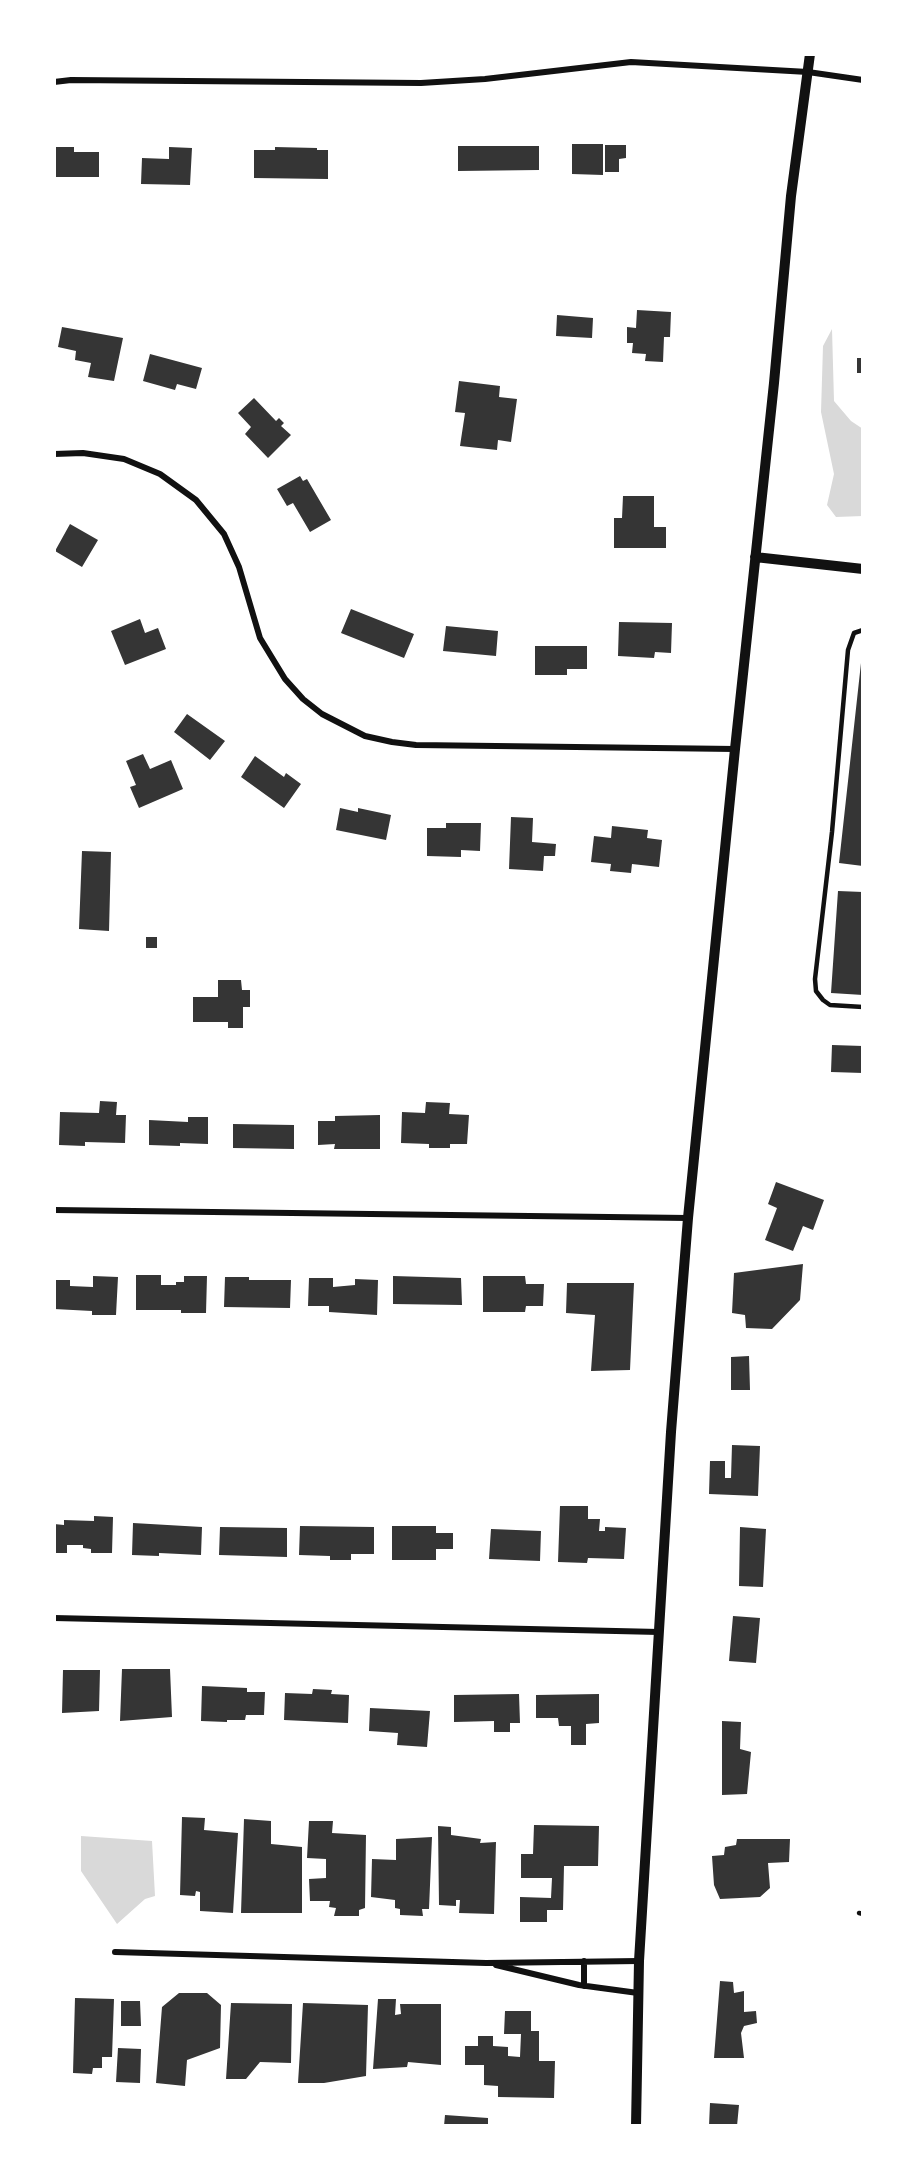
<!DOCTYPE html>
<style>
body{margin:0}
#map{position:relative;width:917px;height:2180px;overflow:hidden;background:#fff;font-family:"Nunito Sans",sans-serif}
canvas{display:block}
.frame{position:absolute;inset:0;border:56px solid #fff;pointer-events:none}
</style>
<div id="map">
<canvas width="917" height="2180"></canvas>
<div class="frame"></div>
</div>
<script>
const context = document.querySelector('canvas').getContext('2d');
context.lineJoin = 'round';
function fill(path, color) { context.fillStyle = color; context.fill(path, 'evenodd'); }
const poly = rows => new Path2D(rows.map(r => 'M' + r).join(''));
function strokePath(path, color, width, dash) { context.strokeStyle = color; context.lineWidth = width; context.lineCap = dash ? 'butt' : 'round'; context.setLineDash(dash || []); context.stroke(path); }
fill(poly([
 [832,329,834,401,851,421,863,429,863,516,836,517,827,505,834,474,821,412,823,346],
 [81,1836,152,1841,155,1896,145,1899,117,1924,81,1871]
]), '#d9d9d9');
fill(poly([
 [572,144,603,144,603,175,572,174],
 [605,145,626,145,626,158,619,159,619,172,605,172],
 [458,146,539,146,539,170,458,171],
 [54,147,74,147,74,152,99,152,99,177,54,177],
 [169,147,192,148,190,185,141,184,142,158,169,159],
 [275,147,317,148,317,150,328,150,328,179,254,178,254,150,275,150],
 [637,310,671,312,670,337,664,337,663,362,645,361,646,354,632,353,633,343,627,343,627,327,636,328],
 [557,315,593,318,592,338,556,336],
 [62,327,123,338,114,381,88,377,91,363,75,360,76,351,58,347],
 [150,354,202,368,196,389,177,384,175,390,143,381],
 [857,358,863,358,863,373,857,373],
 [459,381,500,386,499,397,517,399,511,442,498,440,497,450,460,446,465,413,455,412],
 [254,398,276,421,279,418,284,423,281,426,291,435,268,458,245,434,251,427,238,413],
 [300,476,303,481,307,479,331,520,310,532,293,503,287,506,277,489],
 [623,496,654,496,654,527,666,527,666,548,614,548,614,518,622,518],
 [70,524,98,540,82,567,55,551],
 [351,609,414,634,404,658,341,633],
 [140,619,145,633,158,628,166,649,125,665,111,631],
 [619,622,672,623,671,653,655,652,654,658,618,656],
 [446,626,498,631,496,656,443,651],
 [535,646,587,646,587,669,567,669,567,675,535,675],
 [861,663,863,663,863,866,839,863],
 [187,714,225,741,210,760,174,732],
 [143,754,150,769,171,760,183,789,139,808,130,787,136,785,126,761],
 [255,756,284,777,286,773,301,784,284,808,241,777],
 [340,808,358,812,358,808,391,815,386,840,336,830],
 [511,817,533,818,532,842,556,844,555,856,544,856,543,871,509,869],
 [446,823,481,823,480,851,461,850,461,857,427,856,427,828,446,828],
 [612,826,648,830,647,838,662,840,659,867,632,864,631,873,610,871,611,864,591,862,594,836,611,838],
 [82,851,111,852,109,931,79,929],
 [838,891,863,892,863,995,831,993],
 [146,937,157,937,157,948,146,948],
 [218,980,241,980,242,990,250,990,250,1007,243,1007,243,1028,228,1028,228,1022,193,1022,193,997,218,997],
 [832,1045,863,1046,863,1073,831,1072],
 [100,1101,117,1102,116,1115,126,1115,125,1143,85,1142,85,1146,59,1145,60,1112,99,1113],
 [426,1102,450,1103,449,1114,469,1115,467,1144,450,1144,450,1148,429,1148,429,1144,401,1143,402,1112,425,1113],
 [380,1115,380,1149,334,1149,335,1144,318,1145,318,1121,335,1121,335,1116],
 [188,1117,208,1117,208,1144,180,1143,180,1146,149,1145,149,1120,188,1122],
 [233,1124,294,1125,294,1149,233,1148],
 [776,1182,824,1200,813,1230,803,1226,793,1251,765,1240,777,1208,768,1204],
 [803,1264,800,1300,772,1329,746,1328,745,1315,732,1313,734,1273],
 [136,1275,161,1275,161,1285,176,1285,176,1282,184,1282,184,1276,207,1276,206,1313,181,1313,181,1310,136,1310],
 [93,1276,118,1277,116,1315,92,1315,92,1311,54,1309,54,1280,70,1280,70,1286,93,1287],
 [393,1276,461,1278,462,1305,393,1304],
 [483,1276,525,1276,526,1284,544,1284,543,1306,526,1306,525,1312,483,1312],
 [225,1277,249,1277,249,1280,291,1280,290,1308,224,1307],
 [309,1278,333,1278,333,1287,355,1285,355,1279,378,1280,377,1315,329,1312,329,1306,308,1306],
 [567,1283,634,1283,630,1370,591,1371,595,1315,566,1313],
 [749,1356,750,1390,731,1390,731,1357],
 [732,1445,760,1446,758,1496,709,1494,710,1461,725,1461,725,1478,731,1478],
 [560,1506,588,1506,588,1519,600,1519,599,1531,605,1531,605,1527,626,1528,624,1559,588,1558,587,1563,558,1562],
 [94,1516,113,1517,112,1553,91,1553,91,1549,83,1548,83,1545,67,1545,67,1553,54,1553,54,1524,64,1525,64,1520,94,1521],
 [133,1523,202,1527,201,1555,159,1553,159,1556,132,1555],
 [300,1526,374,1527,374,1554,351,1554,351,1560,330,1560,330,1556,299,1555],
 [392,1526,436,1526,436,1533,453,1533,453,1549,436,1549,436,1560,392,1560],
 [220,1527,287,1528,287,1557,219,1555],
 [740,1527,766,1529,763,1587,739,1586],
 [491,1529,541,1531,540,1561,489,1559],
 [733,1616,760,1618,756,1663,729,1661],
 [122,1669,170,1669,172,1717,120,1721],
 [63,1670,100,1670,99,1711,62,1713],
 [202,1686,247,1688,247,1692,265,1692,264,1715,246,1715,245,1720,227,1720,227,1722,201,1721],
 [313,1689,332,1690,331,1694,349,1695,348,1723,284,1720,285,1693,312,1694],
 [519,1694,520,1723,510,1723,510,1732,494,1732,494,1721,454,1722,454,1695],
 [599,1694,599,1723,586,1724,586,1745,571,1745,571,1726,559,1726,558,1718,536,1718,536,1695],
 [370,1708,430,1711,427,1747,397,1745,398,1733,369,1731],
 [722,1721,741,1722,740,1749,751,1752,747,1794,722,1795],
 [182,1817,205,1818,204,1830,238,1833,233,1913,200,1911,200,1892,196,1891,195,1896,180,1895],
 [244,1819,271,1821,271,1844,302,1847,302,1913,241,1913],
 [309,1821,333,1821,332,1833,366,1835,365,1908,359,1910,359,1916,334,1916,336,1908,329,1907,330,1901,310,1901,309,1879,326,1878,326,1859,307,1858],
 [534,1825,599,1826,598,1866,564,1866,563,1910,547,1910,547,1922,520,1922,520,1897,551,1898,552,1878,521,1878,521,1854,533,1854],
 [438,1826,451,1827,451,1835,481,1839,480,1843,496,1842,494,1914,459,1913,460,1900,456,1900,456,1906,439,1905],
 [432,1837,429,1909,422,1909,423,1916,400,1915,400,1909,395,1908,395,1900,371,1897,372,1859,396,1860,396,1839],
 [737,1839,790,1839,789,1862,768,1863,770,1888,760,1897,720,1899,714,1885,712,1856,724,1855,725,1847,736,1845],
 [720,1981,733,1982,734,1993,744,1991,744,2012,756,2011,757,2023,744,2026,741,2033,744,2058,714,2058],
 [179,1993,207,1993,221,2005,220,2048,187,2060,185,2086,156,2083,162,2007],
 [75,1998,114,1999,112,2057,102,2057,102,2068,93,2068,92,2074,73,2073],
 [378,1999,396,1999,395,2015,401,2014,400,2004,441,2004,441,2065,408,2062,407,2067,373,2069],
 [121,2001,140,2001,141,2026,121,2026],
 [231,2003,292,2004,291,2063,260,2062,246,2079,226,2079],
 [303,2003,368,2005,366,2076,324,2083,298,2083],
 [505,2011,531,2011,531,2031,539,2031,539,2061,555,2061,554,2098,498,2097,498,2086,484,2085,484,2065,465,2065,465,2046,478,2046,478,2036,493,2036,493,2046,508,2047,508,2056,520,2057,521,2034,504,2034],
 [118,2048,141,2049,140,2083,116,2082],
 [710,2103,739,2105,737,2126,709,2126],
 [445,2115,488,2118,488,2126,444,2126]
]), '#353535');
strokePath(poly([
 [863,630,854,633,848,650,832,832,815,979,816,991,823,1000,830,1005,863,1007],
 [859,1913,863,1914]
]), '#111', 4.5);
strokePath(poly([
 [54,82,71,80,421,83,485,79,631,62,808,72,863,80],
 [54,454,83,453,124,459,160,474,196,500,224,534,239,567,260,638,285,679,303,699,322,714,365,736,392,742,416,745,735,749],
 [54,1210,688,1218],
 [54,1618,659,1632],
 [115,1952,486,1963,639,1961],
 [496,1965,579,1985,638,1993],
 [584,1986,584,1961]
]), '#111', 6);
strokePath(poly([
 [755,557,863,569],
 [636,2126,639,1961,671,1432,688,1218,735,749,774,383,791,196,810,54]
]), '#111', 10);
</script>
